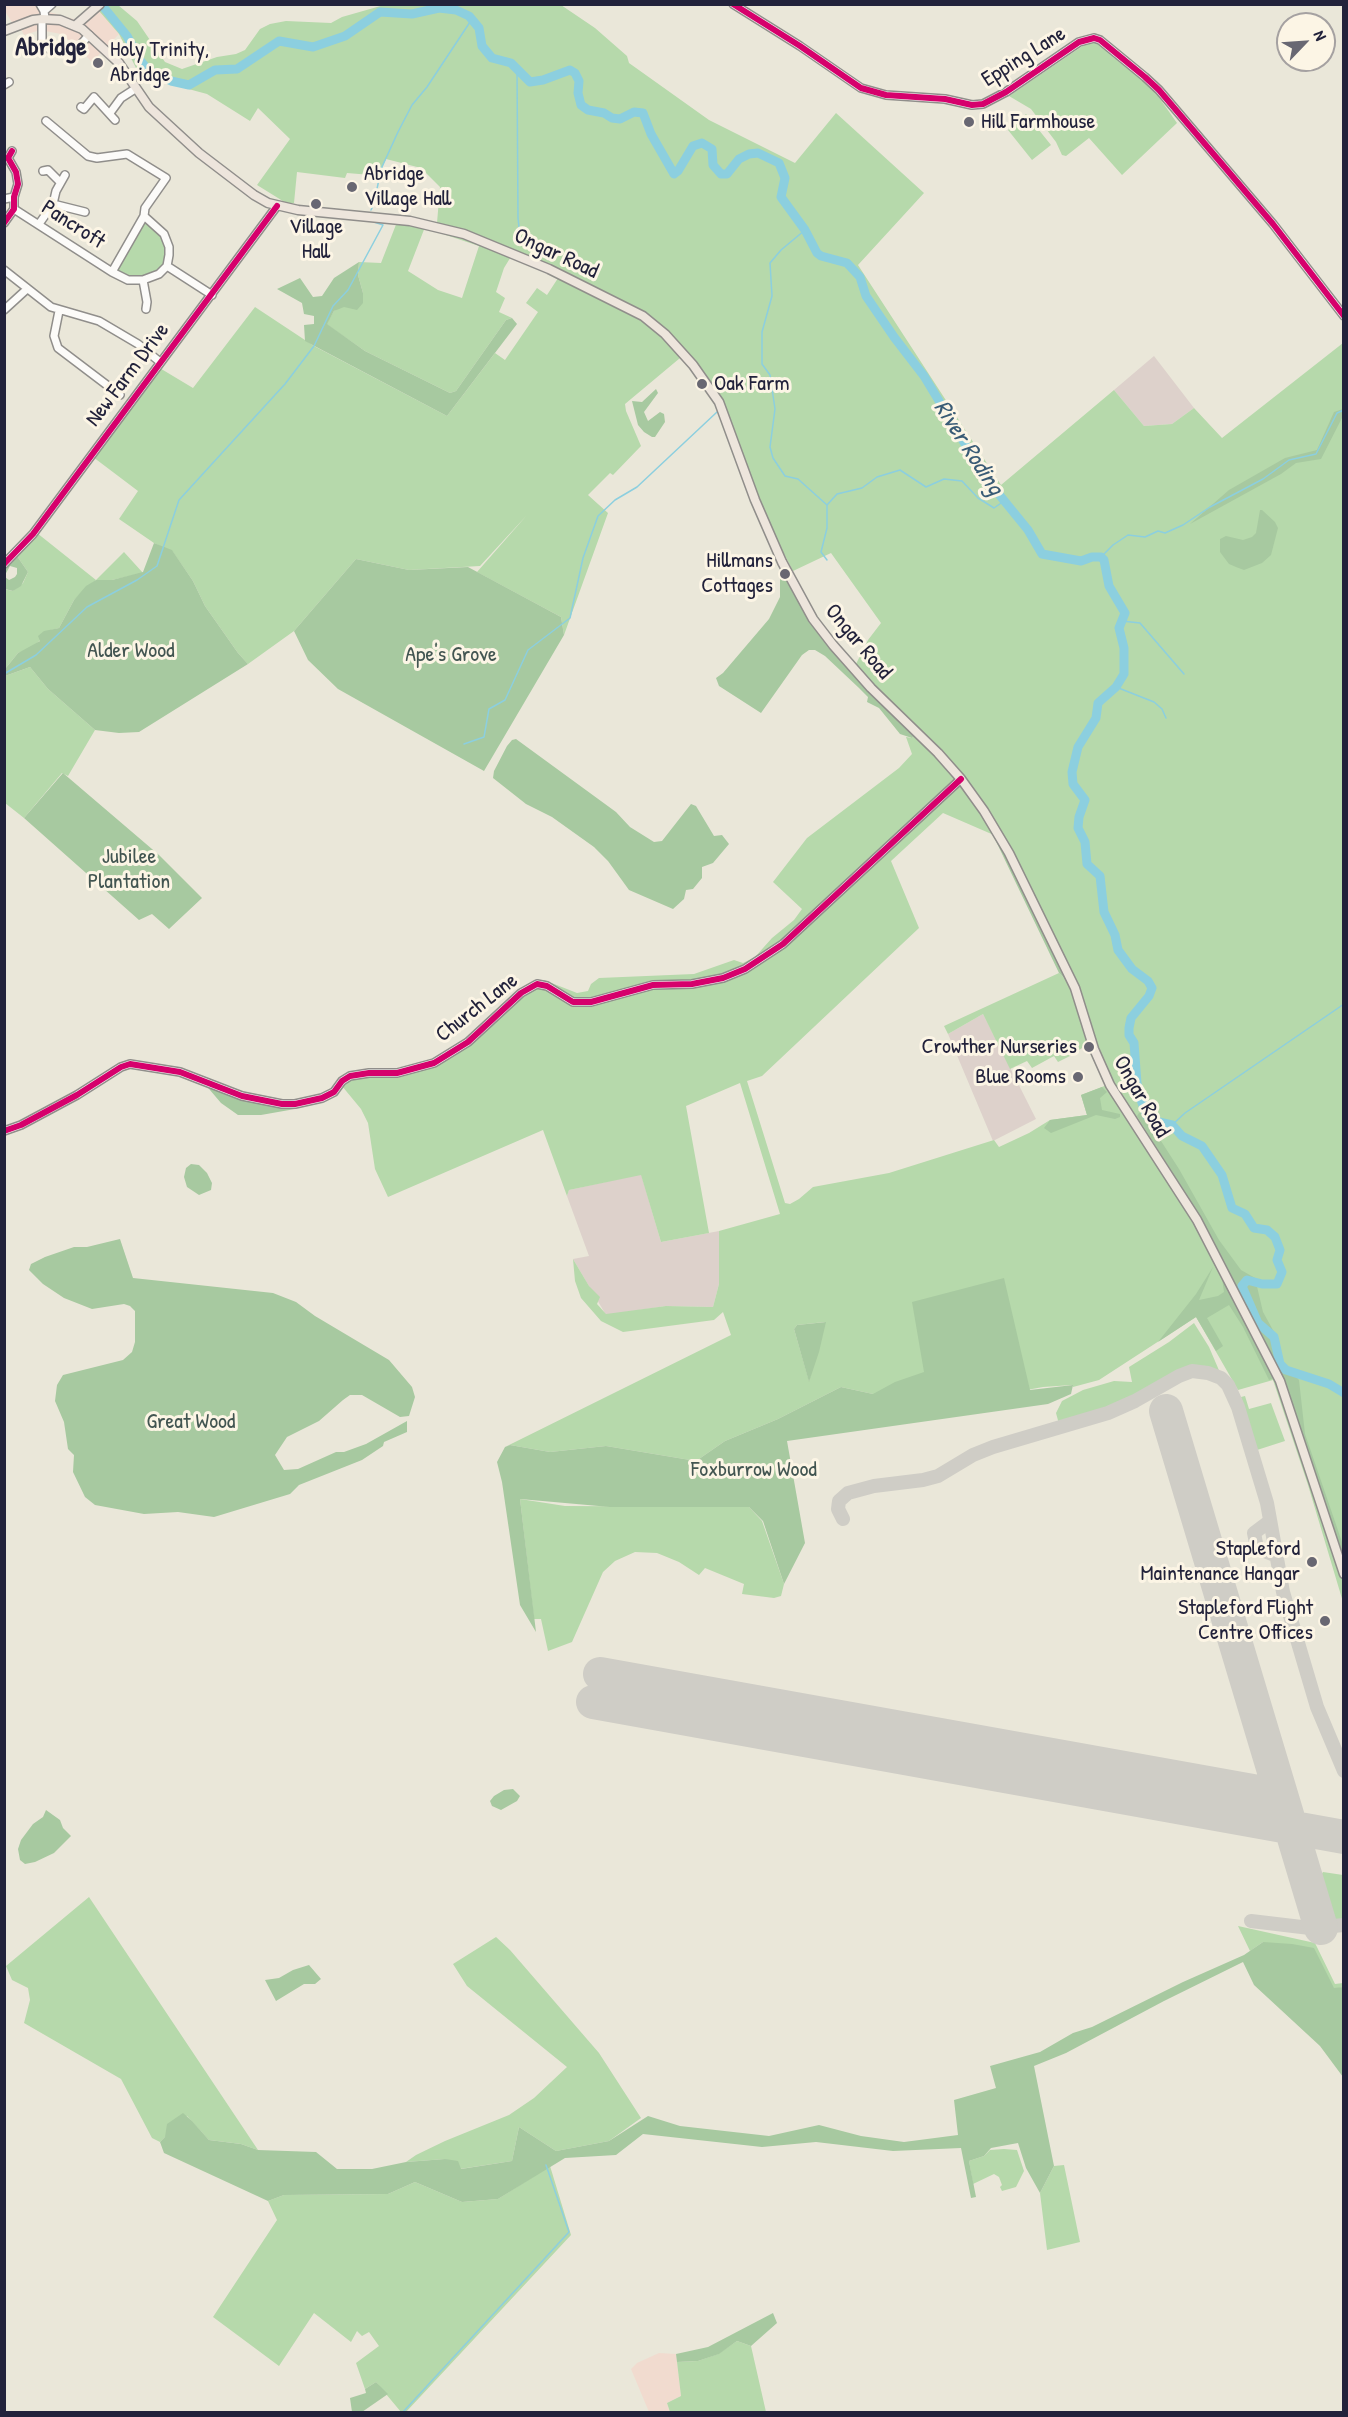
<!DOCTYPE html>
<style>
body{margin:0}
#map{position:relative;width:1348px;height:2417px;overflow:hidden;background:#eae7d9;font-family:"Patrick Hand",sans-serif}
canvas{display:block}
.frame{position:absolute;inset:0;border:6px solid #22223b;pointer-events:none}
.north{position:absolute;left:1276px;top:12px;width:60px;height:60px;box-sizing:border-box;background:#fcf5e5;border:2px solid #a5a1a1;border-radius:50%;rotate:65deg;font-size:16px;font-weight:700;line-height:24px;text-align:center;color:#22223b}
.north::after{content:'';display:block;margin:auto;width:21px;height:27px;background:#686772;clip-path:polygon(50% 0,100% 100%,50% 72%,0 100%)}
</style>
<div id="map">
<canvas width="1348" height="2417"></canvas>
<div class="frame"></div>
<div class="north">N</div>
</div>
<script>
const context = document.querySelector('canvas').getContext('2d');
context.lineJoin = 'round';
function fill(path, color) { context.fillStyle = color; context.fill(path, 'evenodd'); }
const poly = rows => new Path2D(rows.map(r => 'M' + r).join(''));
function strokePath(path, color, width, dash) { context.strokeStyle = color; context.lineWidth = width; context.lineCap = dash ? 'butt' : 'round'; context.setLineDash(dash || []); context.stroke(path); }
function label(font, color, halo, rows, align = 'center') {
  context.font = font + ' "Patrick Hand",sans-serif'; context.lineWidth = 6; context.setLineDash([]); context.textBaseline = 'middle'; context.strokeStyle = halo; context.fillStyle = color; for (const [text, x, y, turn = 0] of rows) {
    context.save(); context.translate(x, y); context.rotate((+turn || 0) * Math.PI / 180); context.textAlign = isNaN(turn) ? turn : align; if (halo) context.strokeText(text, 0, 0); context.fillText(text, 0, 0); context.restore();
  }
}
fill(poly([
 [4,5,36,5,39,9,77,20,98,10,119,34,92,62,75,45,61,34,40,30,24,35,20,27,13,24,5,11],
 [659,2353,676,2354,681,2396,667,2403,670,2412,649,2412,631,2369,637,2363]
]), '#f1dbcf');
fill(poly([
 [1154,356,1194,408,1172,424,1144,426,1114,390],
 [983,1014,1036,1119,993,1141,948,1034],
 [641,1174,661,1242,719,1231,719,1284,713,1307,666,1306,606,1315,573,1259,589,1256,567,1196,569,1190]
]), '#ddd1cb');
fill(poly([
 [105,5,118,5,137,21,165,62,182,69,217,57,236,54,245,50,260,29,270,24,286,21,331,23,342,17,384,5,561,5,595,28,627,56,629,63,709,120,795,163,836,113,924,193,858,265,1001,485,1114,390,1144,426,1172,424,1194,408,1222,438,1343,343,1343,1602,1308,1485,1273,1380,1238,1390,1196,1317,1099,1380,1073,1387,1072,1385,1043,1387,988,1397,873,1394,841,1387,778,1419,725,1441,696,1461,606,1446,550,1452,510,1445,505,1447,731,1335,723,1312,714,1320,623,1332,601,1321,581,1298,575,1281,573,1259,589,1286,600,1297,597,1304,606,1314,666,1306,713,1307,719,1284,719,1231,780,1214,740,1083,686,1106,709,1233,661,1242,641,1175,569,1190,567,1196,543,1130,388,1197,375,1169,368,1123,361,1109,337,1080,363,1071,398,1071,434,1061,476,1032,531,984,544,980,577,993,588,991,591,984,599,978,694,974,734,960,743,963,755,957,772,938,794,920,802,909,773,882,807,838,899,768,912,754,906,737,912,738,914,734,856,664,868,640,881,623,831,553,793,571,768,523,724,406,686,353,625,404,626,411,641,446,613,475,610,473,588,495,608,513,564,635,561,617,477,572,527,515,480,566,409,570,356,559,294,631,248,664,238,653,205,606,193,581,173,552,154,543,119,519,138,491,93,457,158,367,193,388,255,307,314,346,447,416,495,353,505,360,538,312,526,303,537,288,547,295,562,272,515,250,504,268,496,292,505,298,499,312,512,318,506,320,456,391,450,393,365,351,326,324,334,311,363,293,358,275,359,262,381,263,397,222,425,227,408,271,438,290,462,298,479,246,434,231,437,223,440,187,421,168,386,159,382,168,374,170,371,175,347,173,345,178,297,172,294,203,286,203,257,185,290,139,258,108,250,121,207,94,140,76,119,34,99,11],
 [943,813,1003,839,1089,1023,1107,1085,1081,1095,1087,1115,1050,1120,1029,1133,999,1147,994,1140,889,1173,813,1187,799,1199,790,1204,785,1203,747,1081,762,1076,919,928,891,861],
 [825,1322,809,1381,794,1329,797,1325],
 [1092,42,1100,43,1113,57,1153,89,1177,123,1122,175,1089,138,1066,156,1062,155,1056,142,1031,109,1009,96,1087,43],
 [1026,114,1051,145,1032,160,1008,130],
 [144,220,160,231,167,246,164,264,157,272,144,278,125,276,116,270],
 [37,533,96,580,124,552,143,573,112,580,96,580,74,600,59,628,51,630,33,647,18,653,5,669,4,589,13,591,23,583,28,572,17,556],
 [30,667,48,689,95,730,68,776,62,773,24,818,5,803,5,676],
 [1059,973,1070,984,1090,1042,1074,1054,1058,1062,1054,1056,1032,1068,1027,1061,1010,1069,983,1014,948,1034,944,1026],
 [1194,1323,1209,1347,1221,1375,1206,1367,1192,1367,1156,1382,1119,1404,1059,1424,1056,1413,1062,1401,1083,1390,1114,1381,1132,1382,1129,1367,1169,1342],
 [1245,1396,1249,1409,1271,1403,1285,1441,1257,1450,1241,1397],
 [520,1499,565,1506,749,1507,762,1521,784,1584,781,1596,774,1598,742,1594,744,1584,705,1568,699,1575,679,1562,657,1553,635,1552,615,1561,603,1572,572,1642,548,1651,541,1619,534,1619],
 [1323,1872,1343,1875,1343,1923,1335,1924,1321,1875],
 [89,1897,258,2150,241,2144,209,2140,187,2116,160,2142,152,2138,121,2079,24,2023,30,2000,28,1988,12,1980,6,1966],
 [1238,1926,1315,1943,1335,1984,1343,1983,1343,1987,1335,1989,1263,1942,1250,1951],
 [496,1937,510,1950,599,2053,641,2118,609,2141,556,2151,519,2127,512,2161,460,2169,445,2159,406,2162,416,2155,445,2141,509,2115,534,2098,567,2067,467,1986,453,1964],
 [1004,2149,1017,2150,1024,2171,1016,2187,1002,2191,1000,2187,1002,2185,999,2177,994,2174,973,2184,969,2161,984,2156,990,2150],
 [1064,2165,1080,2242,1047,2250,1040,2193,1054,2166],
 [550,2166,571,2235,406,2412,401,2412,376,2382,365,2389,356,2363,379,2346,369,2332,362,2336,357,2331,351,2342,314,2313,279,2366,213,2317,277,2220,268,2201,284,2195,388,2194,415,2182,462,2202,498,2199],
 [737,2341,751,2346,766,2412,670,2412,667,2403,681,2396,677,2362,698,2361,718,2354]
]), '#b6d9ab');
fill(poly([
 [359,262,358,275,363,293,363,303,357,310,344,307,334,311,327,324,365,351,450,393,456,391,506,320,512,318,517,324,447,416,305,341,304,325,314,324,314,316,304,314,302,303,277,289,300,278,313,297,322,296,334,278],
 [656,389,658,393,644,412,648,421,660,412,664,414,665,422,655,437,652,437,644,432,638,425,632,401,642,402],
 [1343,409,1343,416,1321,459,1296,463,1281,474,1190,524,1229,490,1285,458,1317,450,1334,412],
 [1260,510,1262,510,1275,522,1278,528,1271,555,1262,563,1244,570,1236,567,1229,564,1220,552,1220,539,1226,536,1243,540,1252,537,1256,533],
 [154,543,172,550,193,581,205,606,238,653,248,664,139,732,119,733,95,730,48,689,30,667,5,676,5,669,18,653,40,641,38,636,44,631,59,628,74,600,86,586,96,580,112,580,143,572],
 [17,556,28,572,21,586,13,591,5,589,5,577,9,580,15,577,17,574,17,568,10,566,5,575,4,567],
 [356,559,409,570,468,567,561,617,564,635,484,771,338,689,308,660,294,631],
 [780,566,803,605,914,735,912,738,900,734,879,708,867,702,868,697,859,688,825,656,815,650,809,650,802,655,761,713,719,686,716,678,723,673,769,619,780,597],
 [516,739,616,812,630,827,654,842,662,841,691,804,696,806,714,836,722,835,729,844,713,863,702,867,702,878,693,889,686,890,684,899,673,909,629,890,608,861,594,847,552,817,526,804,493,778,494,771,507,746,512,740],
 [63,773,159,855,202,898,169,929,152,914,139,920,24,818],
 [993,835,999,838,1070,984,1059,973],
 [204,1083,242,1100,295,1109,261,1115,238,1115,221,1103],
 [1102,1087,1107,1092,1100,1098,1102,1110,1120,1114,1120,1117,1115,1119,1096,1115,1051,1133,1044,1128,1050,1120,1087,1115,1081,1095],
 [1139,1113,1143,1113,1179,1169,1219,1240,1241,1270,1255,1278,1263,1312,1279,1341,1283,1362,1299,1380,1305,1434,1343,1545,1343,1557,1294,1407,1274,1358,1203,1221,1137,1116],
 [191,1164,199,1165,207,1173,212,1183,211,1190,199,1195,187,1187,184,1177,186,1168],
 [120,1239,133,1278,273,1293,296,1302,315,1316,389,1360,412,1387,415,1397,409,1416,400,1417,362,1395,350,1395,343,1400,319,1421,287,1437,275,1455,284,1470,298,1469,336,1452,344,1452,366,1444,407,1421,407,1432,384,1442,383,1446,362,1460,299,1485,290,1494,214,1517,178,1512,144,1514,95,1505,85,1497,73,1472,74,1455,68,1449,64,1422,55,1401,57,1385,63,1375,123,1360,132,1352,135,1342,135,1311,130,1306,124,1304,92,1309,64,1298,43,1284,29,1270,31,1264,45,1257,74,1247,87,1247],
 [1214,1258,1274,1378,1269,1380,1243,1327,1229,1305,1207,1318,1223,1346,1216,1351,1196,1317,1158,1342,1196,1294,1213,1267,1199,1300,1218,1296,1224,1292,1222,1278,1211,1259],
 [1004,1278,1030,1390,1073,1385,1071,1394,1048,1404,787,1441,805,1543,784,1584,763,1521,749,1507,610,1507,520,1499,536,1632,520,1605,502,1482,497,1462,505,1447,510,1445,550,1452,606,1446,696,1461,725,1441,778,1419,841,1387,873,1394,895,1382,924,1372,912,1302],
 [826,1322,819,1352,809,1382,794,1329,797,1325],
 [513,1789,520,1796,517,1801,501,1810,492,1806,490,1801,494,1796,504,1790],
 [46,1810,60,1820,63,1828,71,1836,54,1853,35,1862,25,1864,20,1860,18,1849,21,1840,33,1824,43,1817],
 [1263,1942,1292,1944,1314,1948,1334,1988,1343,1987,1343,2077,1320,2046,1254,1985,1243,1962,1164,2001,1066,2053,1034,2066,1054,2166,1040,2193,1026,2168,1018,2143,991,2148,984,2156,969,2161,976,2197,971,2198,961,2148,893,2151,816,2142,762,2147,643,2134,616,2155,565,2158,498,2199,462,2202,415,2182,388,2194,284,2195,268,2201,164,2153,160,2142,165,2137,167,2124,183,2113,192,2121,209,2140,241,2144,258,2150,316,2152,337,2169,372,2169,406,2162,445,2159,458,2161,461,2169,512,2161,519,2127,556,2151,609,2141,648,2116,680,2126,769,2136,819,2125,861,2136,904,2142,958,2135,954,2100,996,2088,990,2066,1040,2052,1073,2033,1092,2027,1183,1982,1244,1955],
 [309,1965,321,1979,315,1984,304,1984,276,2001,265,1980,279,1978,293,1970],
 [773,2313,777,2323,751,2346,737,2341,719,2354,698,2361,677,2362,676,2354,708,2347],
 [376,2382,388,2394,362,2412,352,2412,350,2398,366,2393,365,2389]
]), '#a7c9a0');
strokePath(poly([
 [517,69,518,218,521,245],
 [371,210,374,204,381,169,398,132,412,105,427,87,472,19],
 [805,230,781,250,770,263,772,296,762,332,762,364,770,375,775,409,770,447,773,458,785,476,798,479,827,505,827,528,821,552,827,560],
 [827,505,837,494,862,488,877,477,900,470,926,487,944,479,962,481,978,498,994,508,1004,501],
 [1101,557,1113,545,1128,535,1145,537,1158,531,1165,533,1183,525,1210,507,1263,479,1289,460,1316,454,1337,413,1344,410],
 [1122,621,1140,623,1184,674],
 [4,674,36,655,87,607,137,580,157,566,179,500,285,384,314,346,333,306,348,290,383,225,374,222],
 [1116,687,1154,702,1162,709,1166,718],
 [464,744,484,737,489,709,505,700,528,650,570,618,583,558,598,516,615,500,637,487,717,412],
 [1172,1125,1185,1113,1344,1004],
 [403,2412,569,2232,546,2165]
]), '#8ccfdf', 1.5);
strokePath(poly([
 [101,4,127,36,140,60,148,70,171,81,189,85,215,70,237,69,279,41,313,47,345,36,380,12,412,14,439,8,456,10,469,16,479,28,482,46,492,58,511,63,530,82,543,80,570,70,575,73,579,81,578,93,581,105,588,110,604,113,612,118,620,119,634,112,643,113,651,134,674,174,678,171,693,146,702,143,712,149,713,165,721,174,727,174,739,159,749,154,758,153,779,163,785,178,781,197,805,230,817,253,821,256,847,263,860,277,866,296,894,337,924,376,965,444,971,460,1028,530,1042,554,1081,561,1092,557,1101,557,1104,560,1109,586,1125,613,1119,628,1124,648,1124,674,1116,687,1098,703,1096,718,1078,747,1072,772,1073,784,1085,800,1079,817,1078,828,1085,842,1087,864,1100,876,1104,912,1115,935,1118,950,1132,969,1148,981,1152,988,1149,996,1131,1018,1129,1028,1129,1035,1134,1043,1137,1083,1141,1100,1147,1116,1159,1122,1172,1125,1182,1136,1202,1146,1222,1175,1232,1208,1245,1214,1254,1228,1267,1230,1275,1237,1280,1250,1277,1260,1282,1272,1277,1284,1262,1284,1247,1280,1242,1286,1258,1323,1274,1337,1280,1364,1286,1370,1329,1384,1344,1393]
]), '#8ccfdf', 9);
strokePath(poly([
 [843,1519,838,1509,839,1501,848,1493,874,1486,923,1480,938,1476,973,1455,993,1447,1108,1413,1135,1401,1179,1376,1192,1371,1208,1373,1221,1378,1228,1385,1238,1407,1267,1503,1283,1592,1317,1707,1344,1771],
 [1270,1521,1254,1533,1257,1548,1277,1556],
 [1251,1921,1310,1928,1344,1925]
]), '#cfcdc6', 14);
strokePath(poly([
 [1166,1411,1321,1928],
 [600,1674,1275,1795],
 [593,1702,1344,1837]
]), '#cfcdc6', 34);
const minor = poly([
 [40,4,44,11,45,19],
 [733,4,800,46,861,88,886,95,945,99,972,105,983,104,1006,92,1079,42,1094,38,1100,40,1145,77,1159,90,1273,224,1344,316],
 [44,11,52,4],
 [42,19,42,41,49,49],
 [70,57,89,35],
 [4,85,9,82],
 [81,107,84,109,94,97,115,120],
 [110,113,121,98,135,89],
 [46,121,88,156,97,158,127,154,166,178,145,208,144,216,112,272],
 [43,171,48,170,60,182],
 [65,175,56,191,53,204,85,212],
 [4,199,14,197],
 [14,209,112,272,128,280,143,280,159,274,167,266,169,255,169,247,164,234,144,216],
 [4,223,14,209,14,197,18,184,16,172,8,158,12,151],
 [39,224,53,204],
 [167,266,212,295],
 [4,270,51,307,99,321,138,344,160,362],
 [143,280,147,302,146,309],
 [4,310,27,289],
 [59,311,54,336,58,348,120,395],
 [4,564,33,534,277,206],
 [4,1131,21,1125,77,1095,121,1067,130,1064,180,1072,242,1096,282,1104,295,1104,322,1098,334,1092,342,1081,350,1076,369,1073,397,1073,434,1063,468,1042,521,993,537,984,547,986,573,1002,591,1002,653,985,692,984,723,978,745,969,783,944,961,779]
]);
const major = poly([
 [76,25,100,4],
 [4,31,33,20,42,19,60,20,82,29,119,63,149,107,199,153,254,195,268,203,298,210,410,221,464,234,549,269,643,316,665,334,693,365,719,402,755,500,782,562,813,619,833,645,871,688,938,753,961,779,984,811,1009,853,1075,988,1094,1049,1110,1085,1197,1220,1280,1381,1344,1574]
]);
strokePath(minor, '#908e8b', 10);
strokePath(major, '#908e8b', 11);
strokePath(minor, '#fcfbf9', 7);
strokePath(major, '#ede5dc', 8);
strokePath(poly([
 [733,4,800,46,861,88,886,95,945,99,972,105,983,104,1006,92,1079,42,1094,38,1100,40,1145,77,1159,90,1273,224,1344,316],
 [4,223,14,209,14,197,18,184,16,172,8,158,12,151],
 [4,564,33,534,277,206],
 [4,1131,21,1125,77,1095,121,1067,130,1064,180,1072,242,1096,282,1104,295,1104,322,1098,334,1092,342,1081,350,1076,369,1073,397,1073,434,1063,468,1042,521,993,537,984,547,986,573,1002,591,1002,653,985,692,984,723,978,745,969,783,944,961,779]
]), '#d6006c', 6);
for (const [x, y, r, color] of [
 [98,63,6,"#686772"],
 [969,122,6,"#686772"],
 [352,187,6,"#686772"],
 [316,204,6,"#686772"],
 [702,384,6,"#686772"],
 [785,574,6,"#686772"],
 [1089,1047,6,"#686772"],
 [1078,1077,6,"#686772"],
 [1312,1562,6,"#686772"],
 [1325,1621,6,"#686772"]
]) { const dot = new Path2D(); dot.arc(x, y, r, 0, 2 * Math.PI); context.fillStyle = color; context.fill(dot); strokePath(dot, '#fcf5e5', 2); }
label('22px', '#22223b', '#fcf5e5', [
 ["Holy Trinity,",110,50,"left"],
 ["Abridge",110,75,"left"],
 ["Hill Farmhouse",981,122,"left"],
 ["Abridge",364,174,"left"],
 ["Village Hall",364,199,"left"],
 ["Village",316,227,"center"],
 ["Hall",316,252,"center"],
 ["Oak Farm",714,384,"left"],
 ["Hillmans",773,561],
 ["Cottages",773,586],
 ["Crowther Nurseries",1077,1047],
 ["Blue Rooms",1066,1077],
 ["Stapleford",1300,1549],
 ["Maintenance Hangar",1300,1574],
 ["Stapleford Flight",1313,1608],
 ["Centre Offices",1313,1633]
], 'right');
label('22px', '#22223b', '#fcf5e5', [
 ["Epping Lane",1024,57,-32],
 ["Pancroft",73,225,33],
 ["Ongar Road",556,254,25],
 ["New Farm Drive",128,375,-53],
 ["Ongar Road",858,642,50],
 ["Church Lane",477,1008,-38],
 ["Ongar Road",1141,1097,60]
]);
label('22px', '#425551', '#fcf5e5', [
 ["Alder Wood",131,651],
 ["Ape's Grove",451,655],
 ["Jubilee",129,857],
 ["Plantation",129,882],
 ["Great Wood",191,1422],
 ["Foxburrow Wood",754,1470]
]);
label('italic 24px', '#395b75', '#fcf5e5', [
 ["River Roding",968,448,57]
]);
label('bold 26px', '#22223b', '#fcf5e5', [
 ["Abridge",51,48]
]);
</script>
